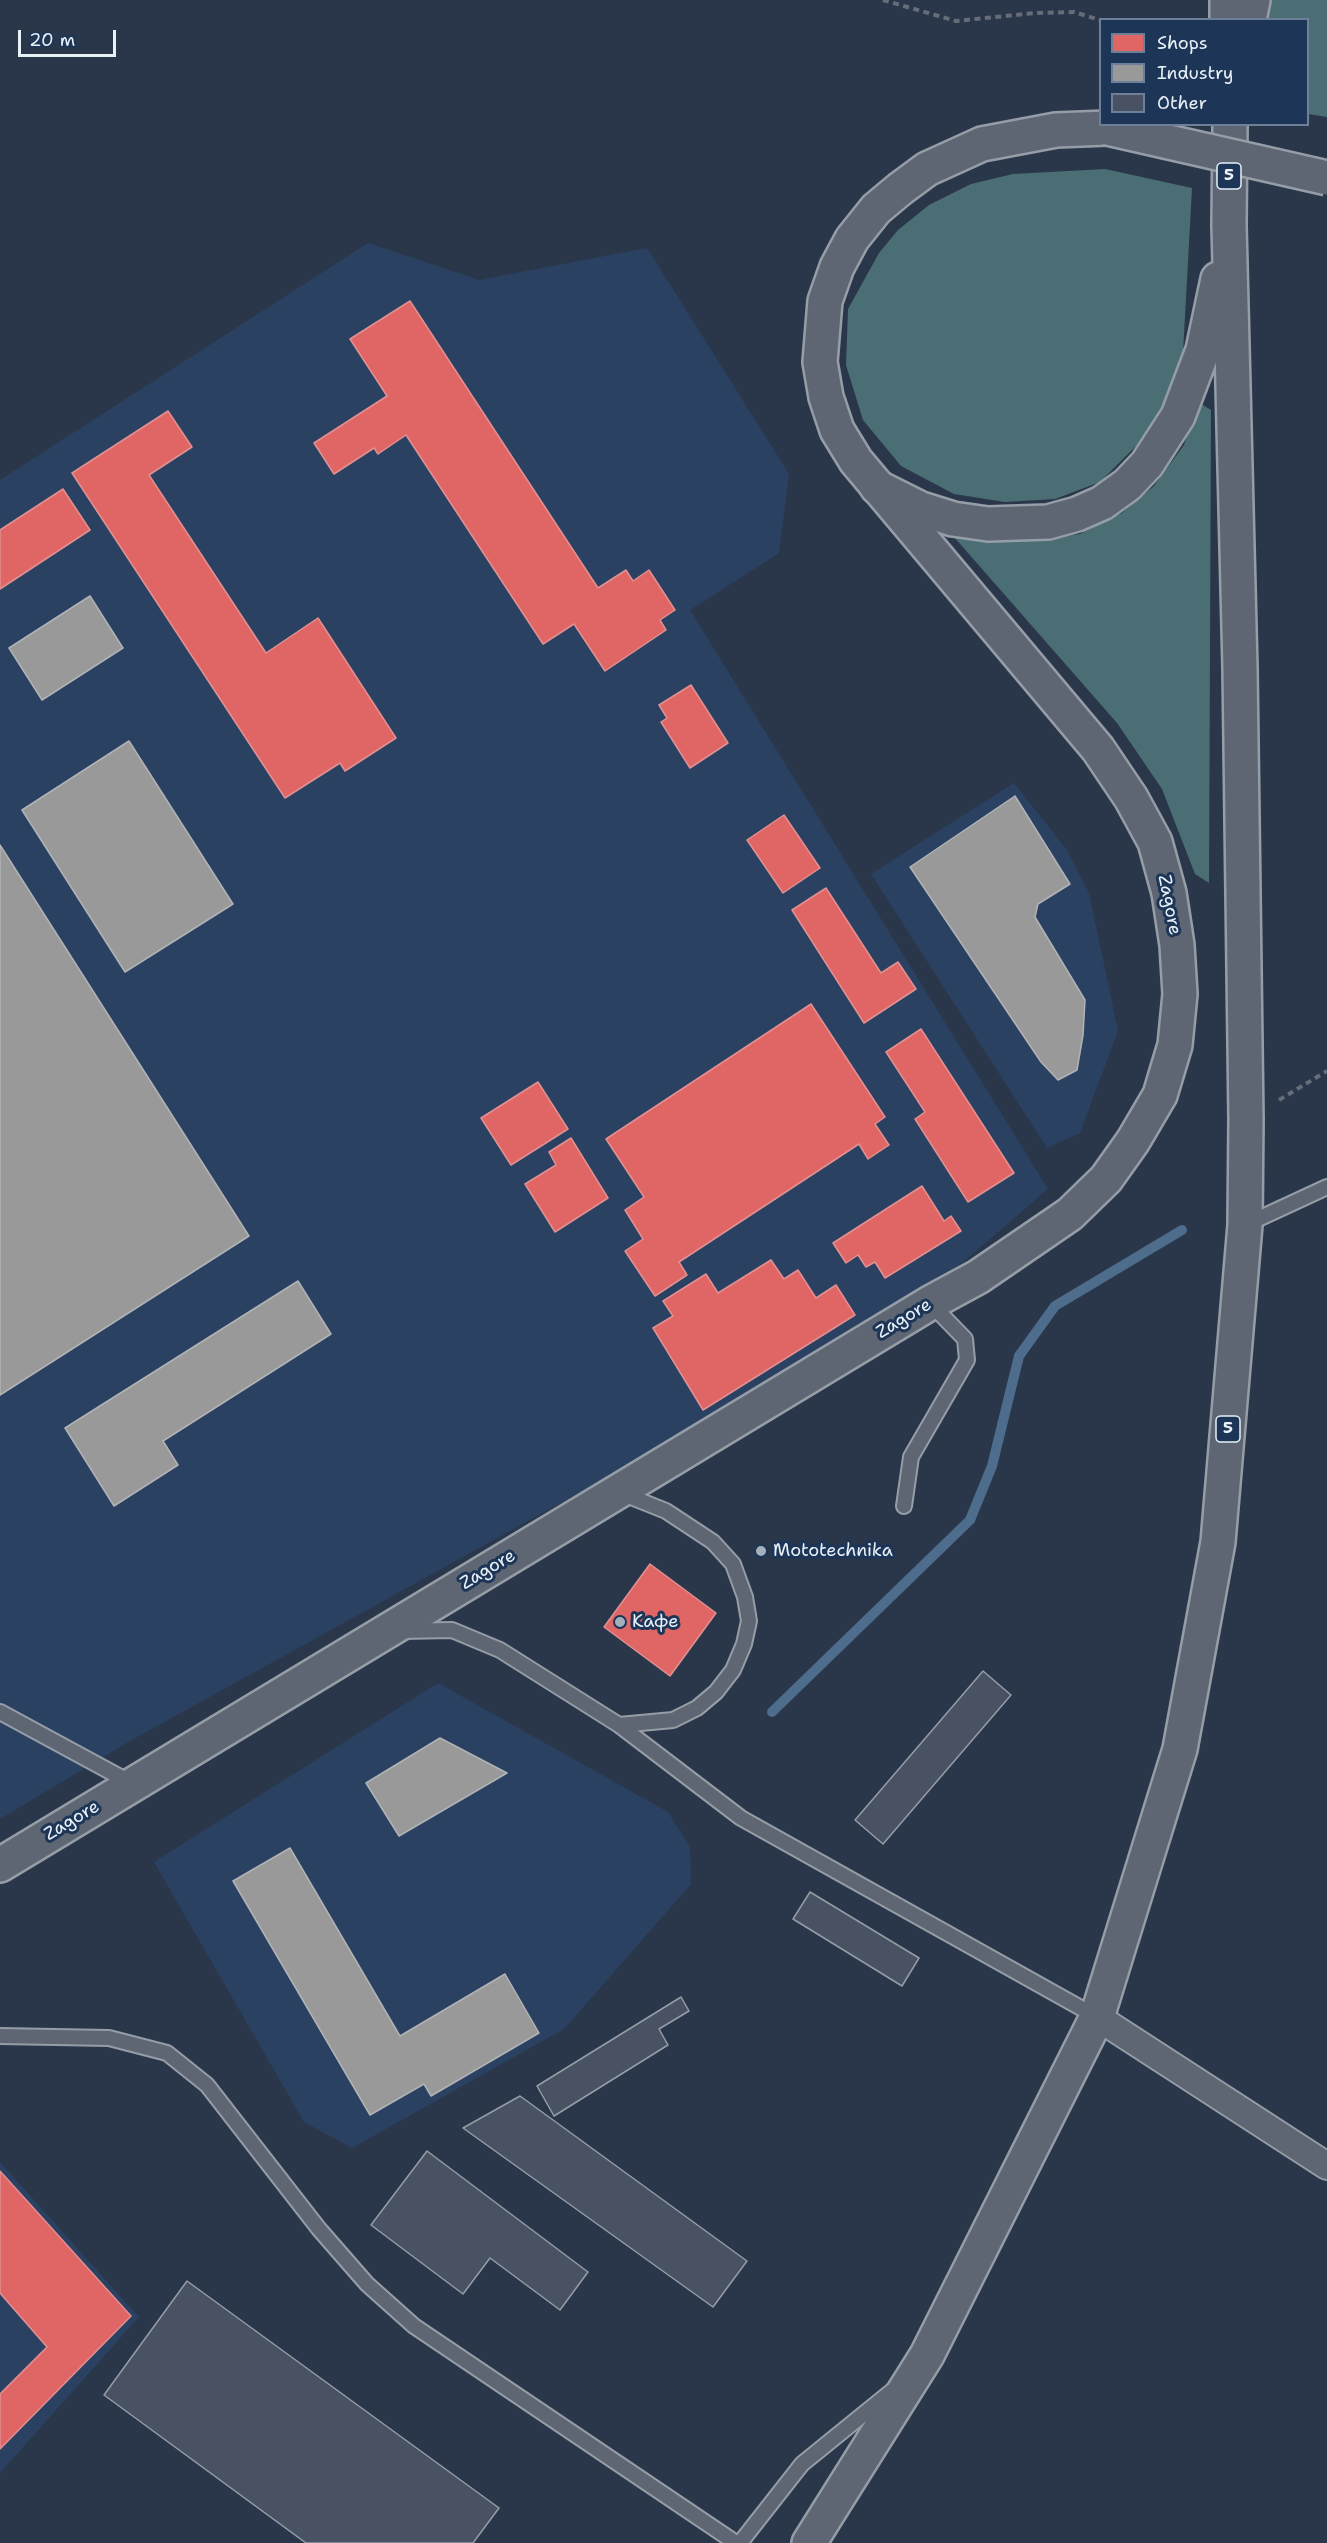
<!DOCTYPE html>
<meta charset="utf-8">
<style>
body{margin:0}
#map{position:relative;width:1327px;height:2543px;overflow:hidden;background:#2a374a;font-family:"Shantell Sans",sans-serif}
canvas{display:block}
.legend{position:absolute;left:1099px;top:18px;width:210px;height:108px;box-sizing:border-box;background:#1d3557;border:2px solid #6e8097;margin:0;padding:8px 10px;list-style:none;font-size:18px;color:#e8f1f8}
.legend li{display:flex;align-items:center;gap:12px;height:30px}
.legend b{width:30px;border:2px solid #6e8097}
.scale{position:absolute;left:18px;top:30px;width:98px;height:27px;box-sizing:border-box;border:3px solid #e8f1f8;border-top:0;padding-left:8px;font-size:18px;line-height:21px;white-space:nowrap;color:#e8f1f8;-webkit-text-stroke:4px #1d3557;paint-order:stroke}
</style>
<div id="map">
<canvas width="1327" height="2543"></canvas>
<ul class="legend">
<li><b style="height:16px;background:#e06666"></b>Shops</li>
<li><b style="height:16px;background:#999"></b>Industry</li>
<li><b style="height:16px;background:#485262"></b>Other</li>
</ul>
<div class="scale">20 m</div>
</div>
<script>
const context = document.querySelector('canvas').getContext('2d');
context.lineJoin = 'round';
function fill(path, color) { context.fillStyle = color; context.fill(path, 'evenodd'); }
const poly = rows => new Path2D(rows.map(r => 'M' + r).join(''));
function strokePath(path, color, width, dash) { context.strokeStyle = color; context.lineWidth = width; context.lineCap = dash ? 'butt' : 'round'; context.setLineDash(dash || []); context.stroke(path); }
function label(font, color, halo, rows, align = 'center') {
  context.font = font + ' "Shantell Sans",sans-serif'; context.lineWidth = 6; context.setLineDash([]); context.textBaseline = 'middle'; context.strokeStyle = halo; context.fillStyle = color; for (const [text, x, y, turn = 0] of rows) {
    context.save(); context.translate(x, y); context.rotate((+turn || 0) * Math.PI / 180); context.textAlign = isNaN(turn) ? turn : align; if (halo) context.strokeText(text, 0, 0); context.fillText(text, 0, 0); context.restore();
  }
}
fill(poly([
 [368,243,479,280,647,248,789,474,779,553,690,610,1048,1189,955,1269,680,1437,130,1741,0,1819,0,480],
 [1014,783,1067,850,1089,893,1118,1031,1080,1133,1047,1148,871,874],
 [438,1683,668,1812,690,1847,691,1884,564,2029,352,2148,304,2122,154,1862],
 [0,2162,139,2317,0,2473]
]), '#2b4162');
fill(poly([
 [1267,0,1327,0,1327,117,1308,114,1308,20,1265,19],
 [1105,169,1192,188,1183,353,1171,393,1140,442,1100,482,1055,499,1005,502,954,494,901,466,863,420,846,365,848,309,879,253,898,230,929,205,971,184,1013,174],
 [1198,402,1211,410,1209,883,1195,874,1162,789,1117,723,954,537,1035,540,1080,534,1122,513,1154,486,1184,445]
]), '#4b6e74');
const shops = poly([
 [410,301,598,588,626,570,633,581,649,570,675,610,660,620,666,630,605,671,574,624,543,644,406,435,378,454,374,448,334,474,314,443,387,396,350,339,410,301],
 [168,411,192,447,149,475,266,653,318,618,396,738,345,771,340,763,285,798,72,473,168,411],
 [63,489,90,530,0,589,0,530,63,489],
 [691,685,728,743,690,768,661,722,667,718,659,705,691,685],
 [784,815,820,868,783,893,747,840,784,815],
 [826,888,881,973,898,962,916,989,864,1023,792,910,826,888],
 [811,1004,885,1117,875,1124,889,1145,868,1159,859,1144,679,1262,687,1275,655,1296,625,1251,643,1239,625,1210,644,1197,606,1139,811,1004],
 [921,1029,1014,1173,968,1202,915,1119,925,1112,886,1052,921,1029],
 [538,1082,568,1129,511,1165,481,1118,538,1082],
 [571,1138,608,1198,555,1232,525,1184,556,1165,549,1152,571,1138],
 [922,1186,944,1221,951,1216,961,1231,885,1278,875,1262,866,1267,858,1255,846,1263,833,1243,922,1186],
 [771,1260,784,1279,798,1270,816,1298,836,1285,855,1315,703,1410,653,1328,673,1316,663,1301,706,1274,718,1293,771,1260],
 [650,1564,716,1613,670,1676,604,1627,650,1564],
 [0,2171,131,2316,0,2449,0,2394,47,2347,0,2293,0,2171]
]);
fill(shops, '#e06666');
strokePath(shops, '#e29092', 1.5);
const industry = poly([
 [90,596,123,648,42,700,9,648,90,596],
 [129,741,233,904,125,972,22,810,129,741],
 [1015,796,1070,884,1038,904,1035,917,1085,1000,1083,1035,1077,1070,1058,1080,1041,1062,910,867,1015,796],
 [0,845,249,1236,0,1395,0,845],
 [298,1281,331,1334,163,1441,178,1465,114,1506,65,1428,298,1281],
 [440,1738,507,1773,399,1836,366,1783,440,1738],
 [290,1848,400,2036,505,1974,539,2033,431,2096,424,2084,370,2115,233,1881,290,1848]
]);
fill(industry, '#999');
strokePath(industry, '#b1b3b6', 1.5);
strokePath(poly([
 [772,1712,970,1520,992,1466,1019,1356,1055,1306,1182,1230]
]), '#4e6c8c', 10);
const building = poly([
 [983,1671,1011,1695,883,1844,855,1820,983,1671],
 [810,1892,919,1958,902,1986,793,1919,810,1892],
 [681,1997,689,2011,659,2029,668,2045,554,2116,537,2086,681,1997],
 [520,2096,747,2261,713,2307,463,2128,520,2096],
 [427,2151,588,2272,560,2310,490,2258,463,2294,371,2225,427,2151],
 [187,2281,499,2508,473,2543,306,2543,104,2395,187,2281]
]);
fill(building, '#485262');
strokePath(building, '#959da7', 1.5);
const lane = poly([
 [1245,1225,1327,1187],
 [904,1506,911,1457,967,1360,965,1339,931,1304],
 [401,1631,452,1630,500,1650,619,1725,673,1720,697,1708,716,1692,733,1670,744,1644,749,1621,745,1597,733,1564,713,1542,666,1511,621,1493],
 [0,1712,133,1784],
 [619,1725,741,1818,1097,2017],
 [0,2036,109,2038,167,2053,207,2085,319,2229,367,2284,414,2326,736,2543],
 [740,2543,802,2464,892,2391]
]);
const street = poly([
 [1097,2017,1327,2166]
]);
const secondary = poly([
 [0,1865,930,1303,978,1277,1070,1214,1106,1179,1133,1141,1160,1095,1175,1045,1180,994,1177,945,1169,893,1155,842,1131,798,1098,749,856,461,837,430,826,397,820,362,825,301,837,267,852,239,876,209,900,189,927,169,982,144,1056,130,1107,128]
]);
const primary = poly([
 [1227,0,1227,20],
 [1249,20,1253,0],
 [877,487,921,509,953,519,988,524,1048,522,1077,514,1102,503,1127,485,1147,464,1178,416,1203,350,1218,279],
 [809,2543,927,2355,1097,2017,1180,1749,1218,1542,1245,1225,1246,1119,1240,668,1229,225,1230,124]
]);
strokePath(lane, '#959da7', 18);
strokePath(street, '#959da7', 30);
strokePath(secondary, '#959da7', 38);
strokePath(primary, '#959da7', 38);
strokePath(poly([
 [883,0,956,21,1035,13,1074,12,1100,20],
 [1279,1100,1327,1071]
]), '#656d78', 4, [6, 4.5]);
strokePath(lane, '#5d6672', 14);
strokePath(street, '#5d6672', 26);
strokePath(secondary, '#5d6672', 33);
strokePath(primary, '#5d6672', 33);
const secondaryBridge = poly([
 [1107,128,1327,178]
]);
strokePath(secondaryBridge, '#959da7', 38, []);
strokePath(secondaryBridge, '#5d6672', 33);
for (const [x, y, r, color] of [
 [761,1551,6,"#a6b0bb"],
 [620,1622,6,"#a6b0bb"]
]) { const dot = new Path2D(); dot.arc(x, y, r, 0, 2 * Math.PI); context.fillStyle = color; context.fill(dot); strokePath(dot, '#1d3557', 2); }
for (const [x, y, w] of [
 [1229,176,24],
 [1228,1429,24]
]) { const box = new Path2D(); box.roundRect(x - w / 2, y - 13, w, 26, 4.5); context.fillStyle = '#1d3557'; context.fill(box); strokePath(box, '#e8f1f8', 1.5); }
label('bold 16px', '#e8f1f8', null, [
 ["5",1229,176],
 ["5",1228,1429]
]);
label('18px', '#e8f1f8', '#1d3557', [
 ["Zagore",1169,905,79],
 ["Zagore",904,1319,-31],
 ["Zagore",488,1570,-31],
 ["Zagore",72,1821,-31]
]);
label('18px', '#e8f1f8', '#1d3557', [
 ["Mototechnika",773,1551],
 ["Кафе",632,1622]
], 'left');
</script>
